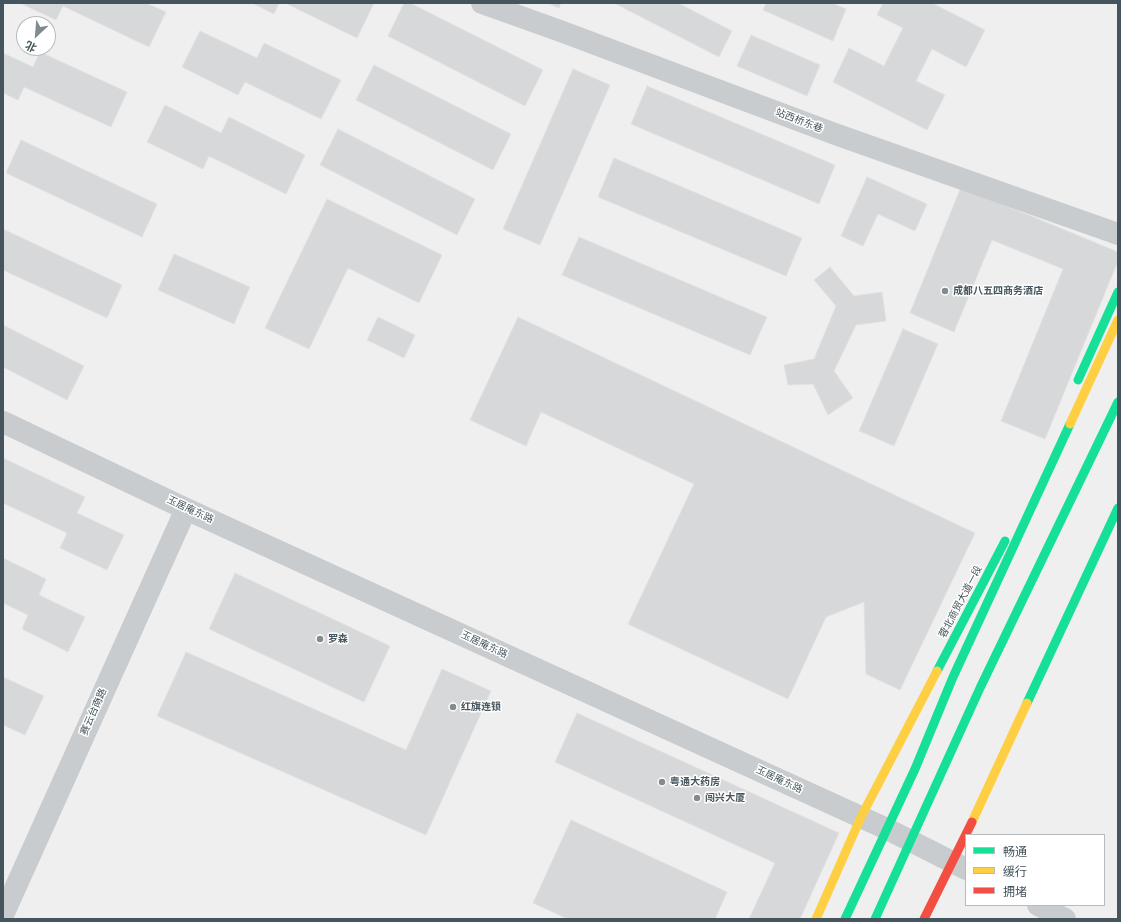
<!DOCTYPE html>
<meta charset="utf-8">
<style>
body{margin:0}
#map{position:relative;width:1121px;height:922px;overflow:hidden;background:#f0efef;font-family:"DejaVu Sans","Noto Sans SC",sans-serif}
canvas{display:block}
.frame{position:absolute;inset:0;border:4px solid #45555d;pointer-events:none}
.legend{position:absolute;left:965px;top:834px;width:140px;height:72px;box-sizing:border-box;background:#fff;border:1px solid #b5bbbe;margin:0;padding:5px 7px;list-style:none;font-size:12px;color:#45555d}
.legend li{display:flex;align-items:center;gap:8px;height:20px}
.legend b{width:20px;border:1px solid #b5bbbe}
.north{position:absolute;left:16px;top:16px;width:40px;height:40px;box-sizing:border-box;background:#fff;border:1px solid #b5bbbe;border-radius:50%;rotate:206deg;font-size:11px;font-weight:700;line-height:16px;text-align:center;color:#45555d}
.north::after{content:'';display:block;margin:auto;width:14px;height:18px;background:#818b90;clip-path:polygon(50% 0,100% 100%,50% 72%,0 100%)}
</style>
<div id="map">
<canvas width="1121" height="922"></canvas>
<div class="frame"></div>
<ul class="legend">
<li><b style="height:5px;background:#16e098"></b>畅通</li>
<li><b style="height:5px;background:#ffcf43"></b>缓行</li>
<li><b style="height:5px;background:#f24e42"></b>拥堵</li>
</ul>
<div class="north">北</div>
</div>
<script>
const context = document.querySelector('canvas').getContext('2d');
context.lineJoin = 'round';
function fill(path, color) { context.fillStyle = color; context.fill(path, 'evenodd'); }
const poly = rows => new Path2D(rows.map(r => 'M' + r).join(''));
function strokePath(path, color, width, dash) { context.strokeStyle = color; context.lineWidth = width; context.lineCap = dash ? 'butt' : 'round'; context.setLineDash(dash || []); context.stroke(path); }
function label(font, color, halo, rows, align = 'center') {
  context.font = font + ' "DejaVu Sans","Noto Sans SC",sans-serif'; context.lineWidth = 3; context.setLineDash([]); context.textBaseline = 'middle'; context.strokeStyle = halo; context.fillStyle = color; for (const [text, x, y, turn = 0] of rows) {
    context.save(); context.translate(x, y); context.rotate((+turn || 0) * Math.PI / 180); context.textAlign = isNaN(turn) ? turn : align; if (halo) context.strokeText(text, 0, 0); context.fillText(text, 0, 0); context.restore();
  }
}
const building = poly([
 [20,3,146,3,166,12,149,47,63,6,56,20,20,3],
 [252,3,279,3,274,14,252,3],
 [285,3,374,3,357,38,285,3],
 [404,3,410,3,543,70,525,106,388,36,404,3],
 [547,3,561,3,559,8,547,3],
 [614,3,678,3,732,31,719,57,614,3],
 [766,3,832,3,846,9,833,41,763,10,766,3],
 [883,3,932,3,985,30,966,67,932,49,916,81,945,95,927,130,833,82,849,48,884,66,903,28,877,15,883,3],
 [200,31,257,58,264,43,341,80,321,119,245,82,238,95,182,67,200,31],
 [751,35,820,65,807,96,737,66,751,35],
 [40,52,127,92,111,127,24,87,18,100,3,93,3,53,33,67,40,52],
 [374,65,511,134,493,170,356,100,374,65],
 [573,69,610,85,540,245,503,229,573,69],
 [647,86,835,165,819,204,631,124,647,86],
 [165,105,221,133,229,117,305,155,286,194,209,156,203,169,147,142,165,105],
 [338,129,475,199,457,235,320,165,338,129],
 [21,140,157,204,142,237,6,173,21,140],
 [614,158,802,238,786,276,598,197,614,158],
 [867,177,927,204,915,231,878,214,863,246,841,236,867,177],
 [961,187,1118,252,1118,261,1045,439,1001,421,1063,269,992,240,954,332,910,313,961,187],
 [327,199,442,255,419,303,348,268,309,349,265,328,327,199],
 [3,229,122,285,107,318,3,270,3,229],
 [579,237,767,317,750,355,562,275,579,237],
 [174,254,250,287,234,324,158,290,174,254],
 [830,267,854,296,882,292,886,321,856,325,834,371,853,398,828,415,813,384,788,385,784,365,814,359,836,306,814,280,830,267],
 [378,317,415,335,404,358,367,340,378,317],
 [518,317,975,533,900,690,866,674,864,602,826,617,788,699,628,624,694,484,541,412,526,446,470,420,518,317],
 [3,325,84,366,67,400,3,367,3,325],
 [903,329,938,344,894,446,859,431,903,329],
 [3,458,85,497,77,513,124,535,107,570,60,548,67,533,3,503,3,458],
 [3,558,46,579,39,595,85,617,68,652,22,629,28,615,3,603,3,558],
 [235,573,390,646,364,702,209,629,235,573],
 [186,652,406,750,442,669,491,691,426,835,157,716,186,652],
 [3,677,44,696,25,735,3,725,3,677],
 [577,713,839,833,800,919,749,919,775,863,555,762,577,713],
 [571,820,727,892,715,919,568,919,533,903,571,820]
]);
fill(building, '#d7d8d9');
strokePath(building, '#e1e1e2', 1);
strokePath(poly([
 [482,3,563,32,835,134,1118,234],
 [3,422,186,509,887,829,966,869],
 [1038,905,1065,919],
 [3,915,186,509]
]), '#c8ccce', 22);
strokePath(poly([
 [1078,380,1118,292],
 [937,671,1005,541],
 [1027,703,1118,508],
 [845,919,915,769,953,677,1070,424],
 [875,919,980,688,1118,402]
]), '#16e098', 9);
strokePath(poly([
 [1070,424,1118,320],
 [972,822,1027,703],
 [816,919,861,817,937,671]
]), '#ffcf43', 9);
strokePath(poly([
 [924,919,972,822]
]), '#f24e42', 9);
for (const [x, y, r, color] of [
 [945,291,4,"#818b90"],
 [320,639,4,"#818b90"],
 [453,707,4,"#818b90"],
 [662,782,4,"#818b90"],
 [697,798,4,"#818b90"]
]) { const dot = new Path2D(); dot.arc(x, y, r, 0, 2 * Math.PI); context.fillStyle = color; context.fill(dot); strokePath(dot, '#fff', 1.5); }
label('10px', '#45555d', '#fff', [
 ["站西桥东巷",799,121,21],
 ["玉居庵东路",190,510,25],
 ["蓉北商贸大道一段",961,602,-62],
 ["玉居庵东路",484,645,25],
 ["赛云台南路",94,712,-66],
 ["玉居庵东路",779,780,25]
]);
label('bold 10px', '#45555d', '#fff', [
 ["成都八五四商务酒店",953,291],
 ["罗森",328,639],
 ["红旗连锁",461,707],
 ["粤通大药房",670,782],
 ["闯兴大厦",705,798]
], 'left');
</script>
